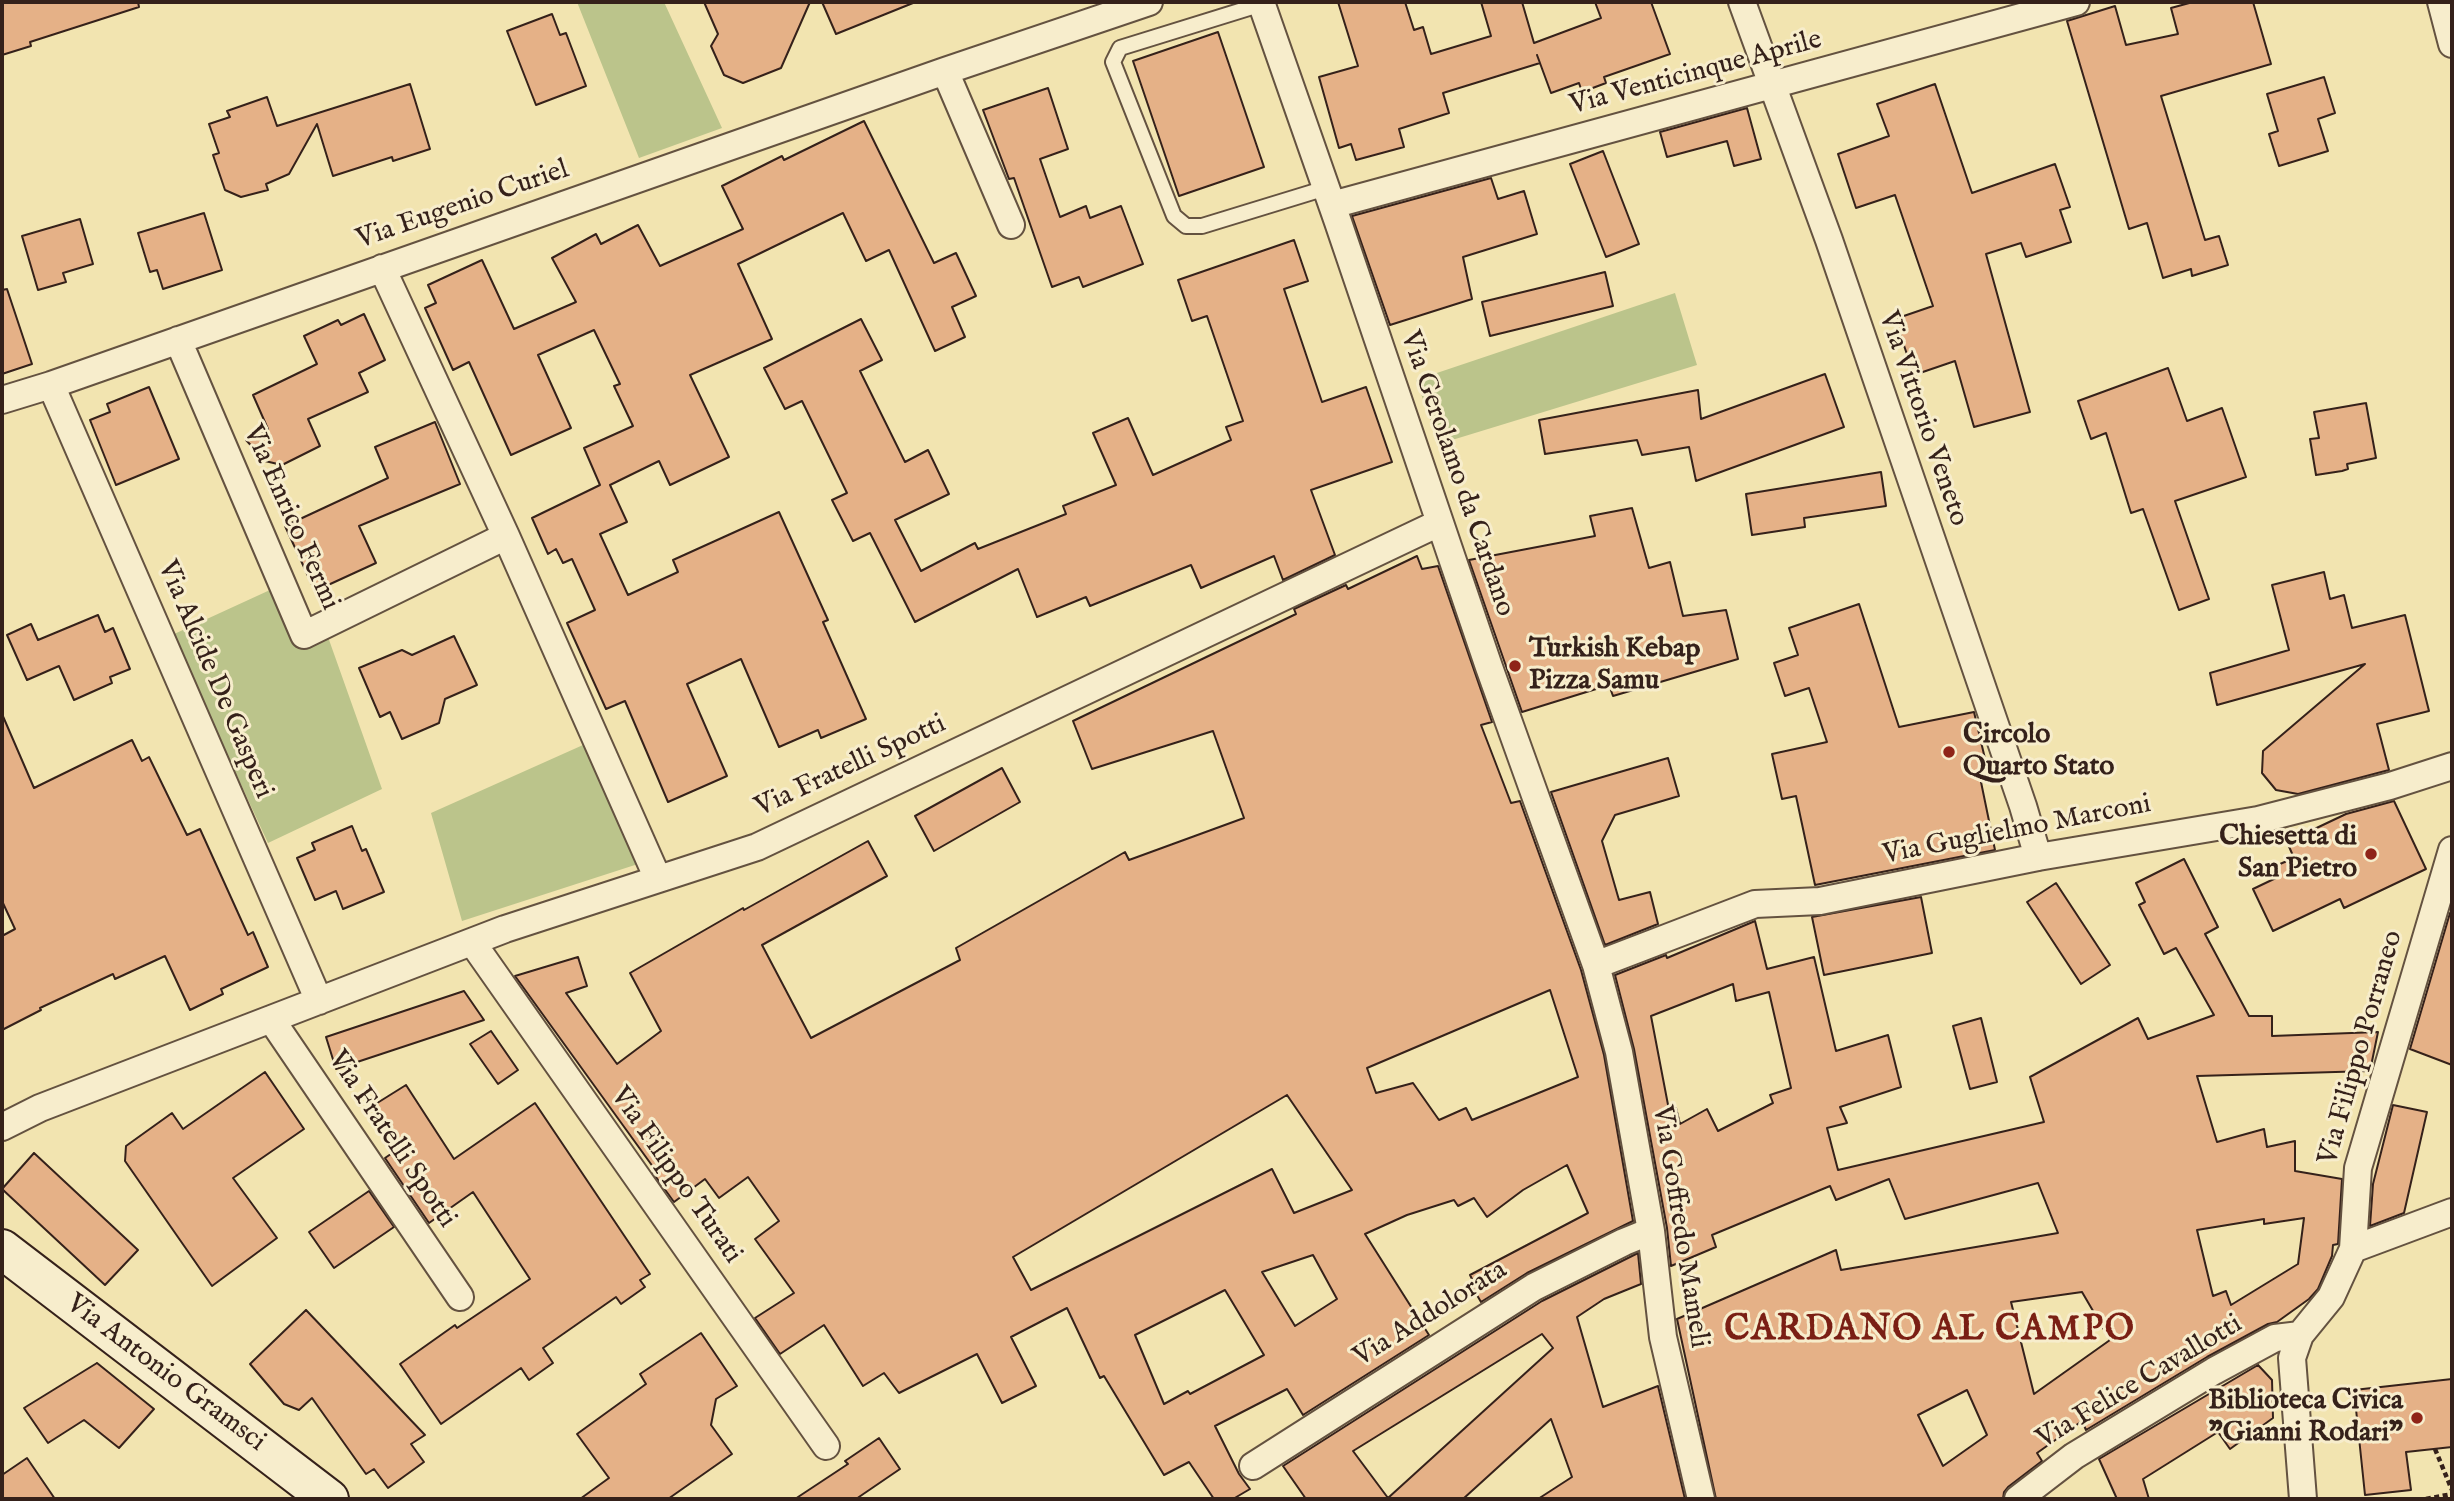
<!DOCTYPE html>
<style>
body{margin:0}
#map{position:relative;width:2454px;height:1501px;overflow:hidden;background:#f2e4b0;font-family:"IM FELL English",serif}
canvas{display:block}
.frame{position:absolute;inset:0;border:4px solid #35211a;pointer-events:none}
</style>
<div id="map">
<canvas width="2454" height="1501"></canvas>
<div class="frame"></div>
</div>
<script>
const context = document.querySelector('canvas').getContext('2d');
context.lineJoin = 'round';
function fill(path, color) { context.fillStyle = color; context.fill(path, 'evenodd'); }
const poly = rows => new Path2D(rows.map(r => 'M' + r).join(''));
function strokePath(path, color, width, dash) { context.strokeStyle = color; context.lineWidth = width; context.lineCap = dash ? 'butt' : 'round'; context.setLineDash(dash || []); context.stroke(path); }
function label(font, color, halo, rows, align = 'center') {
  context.font = font + ' "IM FELL English",serif'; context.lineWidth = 6; context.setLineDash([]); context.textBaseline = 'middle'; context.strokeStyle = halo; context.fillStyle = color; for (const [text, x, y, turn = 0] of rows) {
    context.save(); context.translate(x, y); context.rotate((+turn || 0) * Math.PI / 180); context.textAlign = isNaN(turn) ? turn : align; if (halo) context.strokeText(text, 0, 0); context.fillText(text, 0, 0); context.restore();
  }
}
fill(poly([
 [577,2,664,2,722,128,639,158],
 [1675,293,1697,365,1439,444,1416,380],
 [270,590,299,649,328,637,382,789,268,843,172,635],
 [583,745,638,864,462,921,431,813]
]), '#bbc48b');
const building = poly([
 [2,2,138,2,139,7,30,42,31,46,2,55,2,2],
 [704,2,810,2,781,68,743,83,724,75,711,46,718,34,704,2],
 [822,2,913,2,913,3,836,34,822,2],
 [1338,2,1405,2,1414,30,1423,27,1431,54,1491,36,1481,2,1522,2,1534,43,1601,18,1595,2,1651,2,1670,54,1604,77,1606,83,1582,92,1579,83,1551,93,1537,55,1540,63,1443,93,1449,113,1399,129,1404,147,1356,160,1351,144,1339,148,1319,77,1358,66,1338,2],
 [2193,2,2253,2,2271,64,2161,96,2205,240,2219,236,2228,265,2192,276,2191,269,2163,278,2147,223,2129,229,2067,21,2115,6,2126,45,2178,34,2171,8,2193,2],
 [552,14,560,35,566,33,586,86,536,105,507,31,552,14],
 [1218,32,1264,167,1179,196,1133,61,1218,32],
 [2324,77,2335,113,2318,119,2328,151,2279,166,2269,134,2278,131,2267,94,2324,77],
 [410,84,430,149,393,161,392,157,333,176,317,124,289,174,266,184,268,190,241,197,225,190,213,155,219,153,209,124,230,117,227,111,267,97,277,126,410,84],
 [1935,84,1972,193,2055,164,2070,207,2060,210,2071,242,2026,257,2021,243,1986,254,2030,412,1974,427,1955,361,1914,375,1895,319,1933,306,1895,195,1856,208,1838,154,1889,136,1877,104,1935,84],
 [1048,88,1068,149,1040,159,1060,217,1086,206,1090,218,1121,206,1143,264,1083,287,1079,277,1052,287,1014,178,1009,179,983,110,1048,88],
 [1747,108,1761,159,1734,166,1727,141,1667,157,1660,132,1747,108],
 [864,121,934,263,956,253,976,296,952,307,965,337,935,351,889,250,866,261,843,213,738,264,772,339,690,375,729,457,670,485,659,461,610,485,627,522,600,534,628,595,678,572,673,560,779,512,828,620,823,622,866,719,821,738,818,730,779,747,741,659,687,684,727,776,668,802,625,701,606,709,567,623,595,610,572,559,563,563,556,549,548,554,532,518,600,485,584,448,633,426,614,386,620,384,594,330,538,355,571,428,511,455,469,362,453,370,425,308,436,303,428,285,482,260,514,329,576,302,552,258,596,234,601,244,638,225,660,266,743,229,722,186,782,156,784,160,864,121],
 [1603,151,1639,244,1606,257,1570,164,1603,151],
 [1491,178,1498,199,1524,191,1537,234,1463,257,1472,299,1390,325,1352,216,1491,178],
 [204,213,222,270,163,289,157,270,150,272,138,233,204,213],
 [80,219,93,264,63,273,66,282,38,290,22,236,80,219],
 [1294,240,1308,281,1284,289,1322,402,1366,387,1392,462,1311,490,1335,555,1283,580,1274,556,1201,588,1191,565,1090,606,1086,597,1037,617,1018,569,915,622,870,533,853,541,832,500,847,493,802,401,785,409,764,368,861,319,882,360,860,371,905,462,928,450,949,494,895,520,921,571,975,543,978,549,1066,514,1063,506,1116,485,1093,433,1128,418,1153,475,1231,440,1226,427,1243,421,1207,316,1192,321,1178,280,1294,240],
 [1605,272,1613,306,1490,336,1482,302,1605,272],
 [7,289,32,364,2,374,2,290,7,289],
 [364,314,385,360,359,373,368,392,308,419,320,446,282,465,265,461,246,440,268,429,253,395,317,364,304,336,338,320,341,325,364,314],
 [2168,368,2187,421,2222,408,2246,477,2175,501,2209,599,2179,610,2143,509,2131,513,2106,433,2091,439,2078,401,2168,368],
 [1825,374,1844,427,1696,481,1689,447,1642,455,1637,440,1545,454,1539,420,1698,390,1701,419,1825,374],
 [149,387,179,459,116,485,90,420,110,412,107,404,149,387],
 [2366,403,2376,458,2347,464,2348,469,2342,471,2316,475,2310,439,2319,438,2314,412,2366,403],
 [435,422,460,484,359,526,376,563,315,591,285,526,388,478,375,447,435,422],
 [1881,472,1886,506,1804,518,1805,527,1752,535,1746,494,1881,472],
 [1632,508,1649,568,1670,562,1683,616,1726,610,1738,659,1613,696,1609,685,1522,712,1469,560,1595,536,1590,516,1632,508],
 [1417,556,1422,569,1438,566,1492,722,1481,725,1511,803,1520,801,1581,970,1604,1055,1633,1221,1527,1273,1481,1302,1470,1283,1473,1281,1470,1275,1588,1213,1567,1165,1523,1190,1487,1217,1474,1198,1458,1206,1454,1200,1407,1215,1365,1234,1429,1335,1303,1415,1287,1389,1215,1426,1239,1474,1250,1489,1233,1499,1214,1499,1189,1462,1164,1475,1104,1376,1100,1378,1067,1308,1011,1337,1036,1386,1002,1403,977,1354,899,1393,884,1373,863,1386,824,1325,780,1354,755,1318,794,1293,755,1239,779,1221,748,1177,719,1198,705,1179,674,1202,653,1173,656,1171,515,976,578,957,587,986,566,993,617,1064,661,1031,630,973,743,908,744,910,868,841,887,876,762,945,811,1038,960,960,956,948,1125,852,1129,860,1244,818,1213,731,1092,769,1073,721,1296,614,1294,609,1346,585,1348,589,1417,556],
 [1550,990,1578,1077,1472,1120,1466,1108,1439,1120,1413,1083,1376,1093,1367,1068,1550,990],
 [1287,1095,1352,1190,1294,1213,1272,1169,1031,1290,1013,1257,1287,1095],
 [1313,1255,1337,1299,1295,1326,1262,1272,1313,1255],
 [1225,1290,1264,1355,1190,1394,1188,1391,1164,1404,1135,1335,1225,1290],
 [2324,572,2330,599,2344,595,2352,628,2405,615,2429,711,2377,724,2389,770,2298,794,2276,790,2262,773,2263,751,2365,664,2217,705,2210,673,2289,650,2272,585,2324,572],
 [1859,604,1899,727,1974,712,1990,780,1981,782,1995,850,1815,885,1796,796,1782,799,1772,754,1827,742,1809,688,1785,696,1774,663,1798,655,1789,628,1859,604],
 [98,615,105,632,113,628,130,669,110,677,112,683,74,700,59,666,27,680,7,635,31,624,38,640,98,615],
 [454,636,477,685,445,699,439,723,402,739,390,712,380,717,359,668,402,650,412,655,454,636],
 [2,714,34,788,132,740,142,761,149,757,187,835,200,829,248,935,253,932,268,967,221,989,223,994,190,1010,165,956,115,979,113,974,40,1008,41,1010,2,1030,2,936,15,929,2,901,2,714],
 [1668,758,1679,796,1615,815,1602,841,1619,900,1650,892,1658,924,1605,945,1551,792,1668,758],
 [1002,768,1020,802,934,851,915,816,1002,768],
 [2394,801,2426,869,2344,908,2340,899,2273,931,2253,889,2278,877,2273,867,2294,858,2287,842,2346,814,2394,801],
 [352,826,362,851,366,849,384,892,343,909,336,891,315,900,297,858,315,850,312,843,352,826],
 [2184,859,2218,927,2205,934,2249,1016,2272,1016,2272,1036,2378,1032,2370,1071,2197,1076,2217,1142,2264,1129,2267,1147,2295,1141,2295,1171,2342,1179,2338,1244,2333,1245,2332,1256,2318,1289,2309,1299,2277,1322,2268,1324,2207,1357,2086,1430,2082,1421,2037,1453,2042,1461,2008,1487,2004,1492,2003,1499,1716,1499,1677,1319,1836,1250,1841,1270,2058,1233,2038,1183,1905,1219,1889,1179,1836,1200,1830,1186,1712,1235,1716,1247,1671,1266,1667,1228,1634,1049,1615,975,1666,955,1667,958,1755,921,1767,969,1814,957,1836,1051,1888,1035,1901,1087,1840,1107,1847,1123,1827,1128,1838,1170,2044,1122,2030,1077,2138,1018,2148,1039,2214,1015,2176,948,2164,954,2139,905,2145,902,2136,883,2184,859],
 [1733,984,1736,1001,1769,992,1791,1088,1770,1095,1773,1103,1718,1131,1707,1109,1680,1124,1676,1108,1669,1110,1651,1016,1733,984],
 [2304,1218,2298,1264,2231,1305,2226,1291,2213,1296,2197,1230,2264,1219,2264,1224,2304,1218],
 [2082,1292,2110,1340,2034,1394,2011,1302,2082,1292],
 [1967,1390,1987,1435,1943,1466,1918,1415,1967,1390],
 [2056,883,2110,965,2081,984,2027,902,2056,883],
 [1921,897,1932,953,1824,975,1812,917,1921,897],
 [2450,913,2452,913,2452,1065,2410,1049,2450,913],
 [464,991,484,1020,336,1069,326,1037,464,991],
 [1981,1018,1997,1082,1970,1089,1953,1026,1981,1018],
 [491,1031,518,1070,498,1084,470,1044,491,1031],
 [265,1072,304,1129,233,1178,277,1238,212,1286,125,1161,126,1146,172,1113,183,1129,265,1072],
 [406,1085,454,1159,535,1103,650,1274,640,1280,645,1287,621,1304,616,1297,543,1348,553,1363,529,1380,521,1368,441,1424,400,1364,455,1325,457,1328,530,1279,473,1192,429,1223,385,1158,401,1147,374,1105,406,1085],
 [2393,1105,2427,1112,2404,1213,2370,1226,2373,1184,2393,1105],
 [34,1153,138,1250,105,1285,2,1189,34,1153],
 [369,1191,394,1227,334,1268,309,1232,369,1191],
 [1638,1253,1641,1284,1604,1299,1577,1317,1603,1407,1658,1386,1685,1499,1538,1499,1572,1477,1551,1419,1463,1499,1306,1499,1283,1466,1542,1301,1638,1253],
 [1542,1334,1553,1348,1388,1498,1353,1451,1542,1334],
 [306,1310,425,1435,411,1444,424,1462,388,1488,374,1469,366,1474,312,1398,299,1410,284,1404,250,1364,306,1310],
 [701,1333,737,1386,716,1399,711,1425,732,1454,668,1499,580,1499,609,1478,577,1434,646,1384,640,1374,701,1333],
 [97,1363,154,1409,119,1448,84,1420,48,1443,24,1408,97,1363],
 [2258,1365,2272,1380,2273,1418,2230,1449,2218,1432,2143,1479,2149,1499,2117,1499,2099,1459,2258,1365],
 [2452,1379,2452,1447,2406,1452,2411,1490,2365,1495,2354,1390,2452,1379],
 [879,1438,900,1469,856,1499,795,1499,848,1464,845,1461,879,1438],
 [27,1458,55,1499,2,1499,2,1475,27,1458]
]);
fill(building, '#e5b187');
strokePath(building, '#35211a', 2);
const lane = poly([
 [1262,4,1120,48,1113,62,1174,216,1186,226,1202,226,1326,188]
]);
const street = poly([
 [1261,2,1338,222,1489,667,1596,965,1619,1052,1651,1231,1663,1337,1701,1499],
 [1742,2,1829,240,2023,806,2038,857],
 [2441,2,2452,44],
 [945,71,1011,225],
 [1332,205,2076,2],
 [382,268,506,536,658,879],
 [178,340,304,635,506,536],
 [51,385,319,1001],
 [2,400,51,385,945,71,1149,2],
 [472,942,826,1446],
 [1596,965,1755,904,1820,901,2038,857,2258,820,2390,786,2452,766],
 [271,1019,460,1297],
 [2,1127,40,1108,505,929,757,847,1439,523],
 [2353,1249,2452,1212],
 [1253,1466,1534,1287,1624,1242,1651,1231],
 [2018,1499,2074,1456,2214,1371,2275,1338,2300,1335],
 [2303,1499,2292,1358,2300,1335,2331,1297,2353,1249,2358,1168,2452,850]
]);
const secondary = poly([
 [2,1249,329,1499]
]);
strokePath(lane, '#645240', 18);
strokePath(street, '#645240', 30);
strokePath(secondary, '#35211a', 42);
strokePath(poly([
 [2435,1449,2452,1490],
 [2426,1499,2452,1494]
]), '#35211a', 4.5, [5, 3.5]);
strokePath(lane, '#f7edcc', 14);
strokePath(street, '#f7edcc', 26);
strokePath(secondary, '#f7edcc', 38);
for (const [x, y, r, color] of [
 [1515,666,7,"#8f2418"],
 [1949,752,7,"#8f2418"],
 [2371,854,7,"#8f2418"],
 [2417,1418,7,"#8f2418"]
]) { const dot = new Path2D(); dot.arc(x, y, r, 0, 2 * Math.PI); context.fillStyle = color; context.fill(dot); strokePath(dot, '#f7edcc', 2.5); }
label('28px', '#35211a', '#f7edcc', [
 ["Via Venticinque Aprile",1696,74,-15],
 ["Via Eugenio Curiel",463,206,-19],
 ["Via Vittorio Veneto",1922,419,71],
 ["Via Gerolamo da Cardano",1456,474,71],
 ["Via Enrico Fermi",290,518,66],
 ["Via Alcide De Gasperi",214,680,67],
 ["Via Fratelli Spotti",851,767,-25],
 ["Via Guglielmo Marconi",2017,831,-11],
 ["Via Filippo Porraneo",2362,1048,-74],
 ["Via Fratelli Spotti",391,1140,56],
 ["Via Filippo Turati",675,1176,55],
 ["Via Goffredo Mameli",1679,1227,81],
 ["Via Addolorata",1431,1315,-32],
 ["Via Antonio Gramsci",165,1374,37],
 ["Via Felice Cavallotti",2140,1383,-31]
]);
label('bold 28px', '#35211a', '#f7edcc', [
 ["Turkish Kebap",1529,650],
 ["Pizza Samu",1529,682],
 ["Circolo",1963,736],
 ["Quarto Stato",1963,768],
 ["Chiesetta di",2357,838,"right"],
 ["San Pietro",2357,870,"right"],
 ["Biblioteca Civica",2403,1402,"right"],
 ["\"Gianni Rodari\"",2403,1434,"right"]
], 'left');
context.letterSpacing = '2px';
label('bold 35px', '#7a1f14', '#f7edcc', [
 ["CARDANO AL CAMPO",1930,1332]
]);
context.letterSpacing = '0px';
</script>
